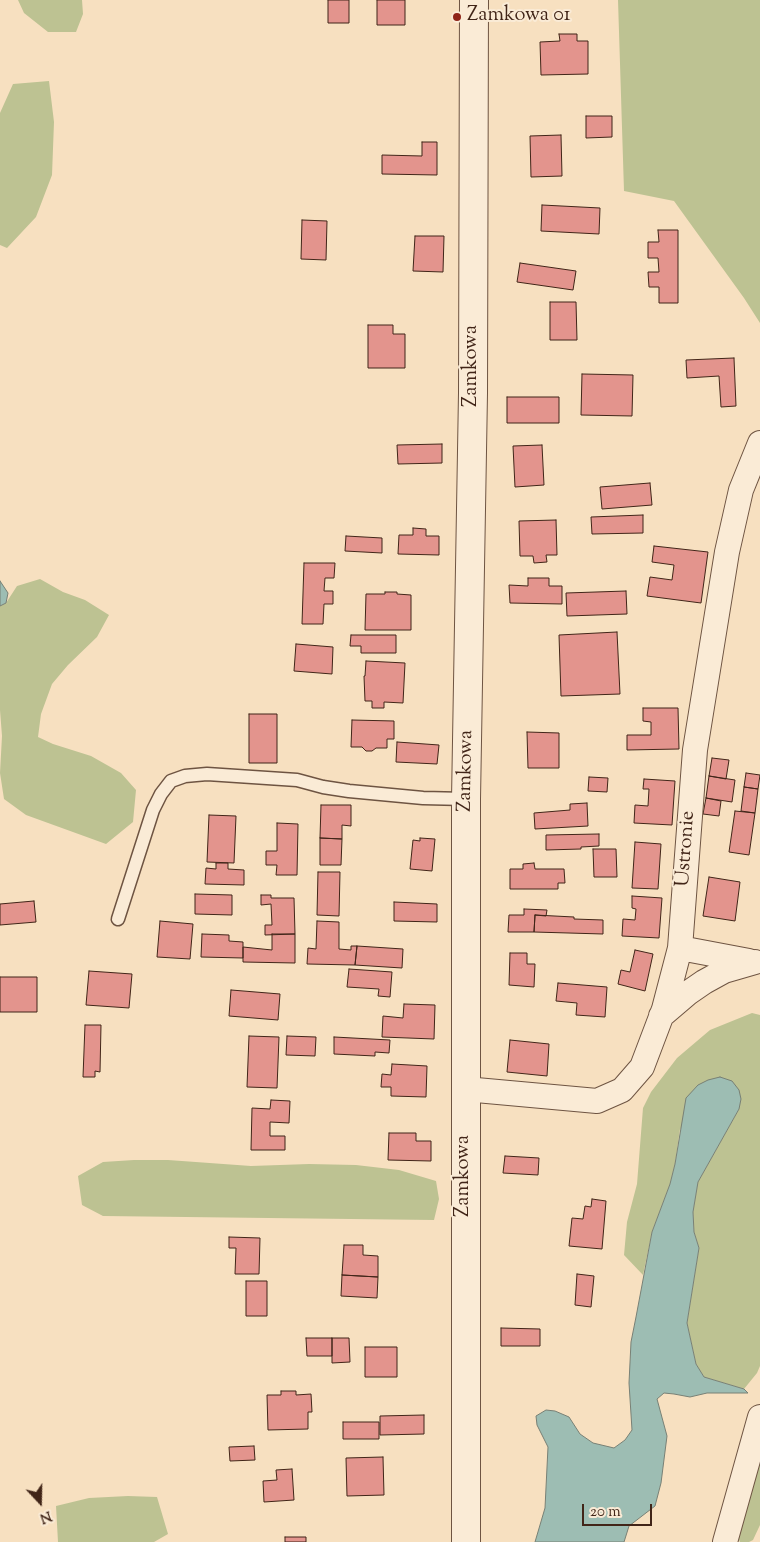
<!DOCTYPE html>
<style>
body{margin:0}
#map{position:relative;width:760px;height:1542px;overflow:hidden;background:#f7e0c0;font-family:"Sorts Mill Goudy",serif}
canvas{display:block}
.north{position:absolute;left:15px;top:1477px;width:50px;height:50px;-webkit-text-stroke:4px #faebd6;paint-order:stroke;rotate:159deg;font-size:14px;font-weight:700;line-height:20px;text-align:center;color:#412518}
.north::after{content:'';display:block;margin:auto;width:18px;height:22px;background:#412518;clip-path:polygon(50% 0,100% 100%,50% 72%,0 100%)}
.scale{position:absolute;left:582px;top:1504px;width:70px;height:22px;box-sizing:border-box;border:2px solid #412518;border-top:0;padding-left:6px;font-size:15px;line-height:18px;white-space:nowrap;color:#412518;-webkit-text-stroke:4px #faebd6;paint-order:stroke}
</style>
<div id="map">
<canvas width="760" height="1542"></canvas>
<div class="north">N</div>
<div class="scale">20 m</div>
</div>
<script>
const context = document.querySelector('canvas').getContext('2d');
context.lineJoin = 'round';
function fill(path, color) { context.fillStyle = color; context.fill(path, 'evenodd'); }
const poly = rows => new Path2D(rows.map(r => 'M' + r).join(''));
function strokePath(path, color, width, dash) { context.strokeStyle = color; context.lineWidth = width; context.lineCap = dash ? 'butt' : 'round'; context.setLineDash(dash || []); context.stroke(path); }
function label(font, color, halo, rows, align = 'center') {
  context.font = font + ' "Sorts Mill Goudy",serif'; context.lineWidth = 4; context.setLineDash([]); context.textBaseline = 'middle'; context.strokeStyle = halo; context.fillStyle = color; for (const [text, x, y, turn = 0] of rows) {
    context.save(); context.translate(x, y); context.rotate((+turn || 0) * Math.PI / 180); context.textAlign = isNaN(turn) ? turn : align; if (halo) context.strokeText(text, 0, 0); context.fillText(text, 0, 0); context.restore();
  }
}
fill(poly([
 [18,0,82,0,83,14,76,32,48,32,24,13],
 [618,0,760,0,760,323,744,298,674,201,624,191],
 [49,81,54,122,52,175,36,217,7,248,0,245,0,113,13,84],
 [40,579,63,592,85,600,109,615,97,637,68,665,52,684,41,714,38,737,53,744,91,756,121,773,136,790,133,822,106,844,26,815,4,799,0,773,2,736,0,710,0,606,6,603,17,586],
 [752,1013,760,1015,760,1366,757,1373,744,1389,704,1377,696,1364,687,1323,699,1248,694,1232,693,1212,698,1182,739,1109,680,1129,675,1164,670,1184,652,1232,643,1275,624,1255,627,1222,637,1184,643,1108,651,1092,677,1058,710,1030],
 [134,1160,168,1160,251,1166,309,1164,356,1165,399,1170,436,1181,439,1199,434,1220,103,1216,82,1205,78,1176,103,1162],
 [760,1453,760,1525,753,1540,749,1542,740,1542,738,1538],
 [128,1496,157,1497,168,1534,154,1542,58,1542,56,1506,89,1498]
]), '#bdc292');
const water = poly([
 [0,581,8,593,6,603,0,606,0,581],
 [720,1077,732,1081,739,1090,741,1099,739,1109,698,1182,693,1212,694,1232,699,1248,687,1323,696,1364,704,1377,744,1389,748,1393,707,1393,690,1397,674,1394,664,1393,657,1399,667,1436,661,1483,655,1506,629,1526,624,1542,535,1542,545,1508,548,1447,537,1425,536,1416,546,1410,555,1411,569,1417,580,1434,593,1443,614,1448,625,1440,632,1430,629,1383,631,1342,636,1317,652,1232,670,1184,675,1164,686,1098,698,1085,708,1080,720,1077]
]);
fill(water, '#9dbdb3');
strokePath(water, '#788075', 1);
const building = poly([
 [328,0,349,0,349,23,328,23,328,0],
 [377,0,405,0,405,25,377,25,377,0],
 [559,34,577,34,577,41,588,41,588,74,541,75,540,42,560,41,559,34],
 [586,116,612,116,612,137,586,138,586,116],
 [561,135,562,176,531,177,530,136,561,135],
 [422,142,437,142,437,175,382,174,382,155,422,156,422,142],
 [542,205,600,208,599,234,541,231,542,205],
 [302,220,327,221,326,260,301,259,302,220],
 [658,230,678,230,678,303,659,303,659,287,649,287,648,272,659,272,658,258,648,258,648,242,659,242,658,230],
 [415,236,444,236,443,272,413,271,415,236],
 [520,263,576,271,573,290,517,282,520,263],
 [550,302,576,302,577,340,550,340,550,302],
 [368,325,393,325,393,334,405,334,405,368,368,368,368,325],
 [734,358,736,406,721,407,719,376,687,378,686,360,734,358],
 [582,374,633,375,632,416,581,415,582,374],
 [507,397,559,397,559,423,507,423,507,397],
 [442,444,442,463,398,464,397,445,442,444],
 [542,445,544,485,515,487,513,446,542,445],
 [650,483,652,505,602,509,600,487,650,483],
 [643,515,643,533,592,534,591,517,643,515],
 [556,520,557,555,546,555,547,562,534,563,533,556,520,556,519,521,556,520],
 [413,528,426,529,426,536,439,536,439,555,398,554,399,535,413,535,413,528],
 [346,536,382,538,382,553,345,551,346,536],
 [654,546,708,552,701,603,647,596,650,577,672,580,674,565,652,562,654,546],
 [304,563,335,563,334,578,325,578,324,591,333,591,333,604,324,604,323,624,302,624,304,563],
 [528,578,549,578,549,586,562,586,562,604,510,603,509,585,528,586,528,578],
 [626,591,627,614,567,616,566,593,626,591],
 [385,592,397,592,397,594,411,595,411,630,365,630,366,594,385,594,385,592],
 [617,632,620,694,561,696,559,635,617,632],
 [351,635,396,635,396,653,361,653,361,646,350,646,351,635],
 [296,644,333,647,332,674,294,671,296,644],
 [366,661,405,663,403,703,384,702,384,708,372,708,372,701,365,701,364,676,365,676,366,661],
 [643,708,678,708,679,749,627,750,627,735,651,735,651,722,643,721,643,708],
 [249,714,277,714,277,763,249,763,249,714],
 [352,720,394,721,394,739,387,739,387,748,376,748,372,751,366,751,362,747,351,747,352,720],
 [527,732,559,733,559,768,528,768,527,732],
 [397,742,439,745,437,764,396,762,397,742],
 [712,758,729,760,726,779,709,776,712,758],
 [746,773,760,775,758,789,744,787,746,773],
 [709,776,735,780,732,802,706,798,709,776],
 [589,777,608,778,607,792,588,791,589,777],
 [644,779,675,781,672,825,634,823,635,805,648,806,649,789,643,789,644,779],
 [744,787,758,789,755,813,741,811,744,787],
 [706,798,721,801,719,816,703,814,706,798],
 [587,803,588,826,535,829,534,813,570,810,570,804,587,803],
 [321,805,351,805,351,826,342,825,342,839,320,838,321,805],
 [735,811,755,813,749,855,729,852,735,811],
 [209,815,236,816,234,863,207,862,209,815],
 [277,823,298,824,297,875,276,875,277,865,266,865,266,851,277,851,277,823],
 [599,834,599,846,581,847,581,849,546,850,546,835,599,834],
 [320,838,342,839,341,865,320,865,320,838],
 [420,838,435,839,432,871,410,869,413,840,420,841,420,838],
 [635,842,661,844,658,889,632,888,635,842],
 [593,849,616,849,617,877,594,877,593,849],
 [216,863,228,863,228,869,244,870,244,885,205,884,206,868,216,869,216,863],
 [534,863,535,869,564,869,565,883,558,883,558,889,510,889,510,869,523,869,523,864,534,863],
 [318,872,340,872,339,916,317,915,318,872],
 [709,877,740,882,735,921,703,916,709,877],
 [195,894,232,895,232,915,195,914,195,894],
 [261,895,271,895,271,898,294,898,295,934,265,935,265,925,272,925,271,904,261,905,261,895],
 [632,896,662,898,659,938,622,936,623,919,635,920,636,909,632,908,632,896],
 [34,901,36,922,0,925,0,904,34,901],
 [394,902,437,904,437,922,394,921,394,902],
 [524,909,547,910,546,916,535,915,534,932,508,932,509,915,524,915,524,909],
 [535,915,574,917,574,919,603,920,603,934,534,932,535,915],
 [160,921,193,924,190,959,157,957,160,921],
 [317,921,339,922,339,949,351,950,351,946,357,946,355,965,307,964,308,948,316,949,317,921],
 [202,934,229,935,229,941,243,942,243,958,201,957,202,934],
 [272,934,295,934,295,963,243,962,243,947,272,950,272,934],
 [357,946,403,949,402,968,355,965,357,946],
 [635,950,653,954,645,991,618,984,621,970,630,972,635,950],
 [510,953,527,953,527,964,535,964,534,987,509,985,510,953],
 [349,969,392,972,390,997,378,996,379,989,347,987,349,969],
 [89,971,132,974,129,1008,86,1005,89,971],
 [0,977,37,977,37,1012,0,1012,0,977],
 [558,983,607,987,605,1017,576,1015,577,1003,556,1001,558,983],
 [231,990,280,994,278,1020,229,1016,231,990],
 [404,1004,435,1005,434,1039,382,1037,383,1016,403,1018,404,1004],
 [85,1025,101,1025,100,1072,95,1071,95,1077,83,1077,85,1025],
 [249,1036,279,1037,277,1088,247,1087,249,1036],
 [287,1036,316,1037,315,1056,286,1055,287,1036],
 [334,1037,390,1040,389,1053,375,1052,375,1056,334,1054,334,1037],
 [510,1040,549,1044,547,1076,507,1072,510,1040],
 [392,1064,427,1066,426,1097,391,1096,391,1087,381,1087,382,1074,391,1075,392,1064],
 [271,1100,290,1101,289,1123,270,1122,270,1136,285,1136,285,1150,251,1150,252,1108,270,1109,271,1100],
 [389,1133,416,1133,416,1141,431,1141,431,1161,388,1160,389,1133],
 [505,1156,539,1158,538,1175,503,1173,505,1156],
 [592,1199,606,1201,602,1249,569,1246,572,1218,583,1219,585,1206,591,1207,592,1199],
 [229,1237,260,1238,259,1274,235,1274,236,1248,229,1248,229,1237],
 [344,1245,363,1245,363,1255,378,1256,378,1277,342,1275,344,1245],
 [577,1274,594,1276,591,1307,575,1305,577,1274],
 [342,1275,378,1277,377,1298,341,1296,342,1275],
 [246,1281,267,1281,267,1316,246,1316,246,1281],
 [501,1328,540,1329,540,1346,501,1346,501,1328],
 [306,1338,332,1338,332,1356,307,1356,306,1338],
 [332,1338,349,1338,350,1362,332,1363,332,1338],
 [365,1347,397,1347,397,1377,365,1377,365,1347],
 [281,1391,296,1391,296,1395,311,1394,312,1412,308,1412,308,1429,268,1430,267,1395,281,1395,281,1391],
 [424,1415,424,1434,380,1435,380,1416,424,1415],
 [343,1422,379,1422,379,1439,343,1439,343,1422],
 [254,1446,255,1460,230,1461,229,1447,254,1446],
 [383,1457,384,1495,347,1496,346,1458,383,1457],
 [292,1469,294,1500,264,1502,263,1481,277,1480,276,1470,292,1469],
 [285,1537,306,1537,306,1542,285,1542,285,1537]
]);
fill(building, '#e3948d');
strokePath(building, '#412518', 1);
const service = poly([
 [118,919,153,810,161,794,171,781,185,776,207,774,297,780,323,787,349,791,423,798,466,799]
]);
const minor = poly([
 [680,948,749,961],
 [661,1016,688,993,704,982,724,971,755,962],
 [465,1089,597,1101,622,1090,642,1067,664,1009,680,948,695,750,727,552,741,490,760,443],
 [725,1542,760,1417]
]);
const tertiary = poly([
 [466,1542,466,799,473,393,474,0]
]);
strokePath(service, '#6e5442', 15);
strokePath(minor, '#6e5442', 26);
strokePath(tertiary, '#6e5442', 30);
strokePath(service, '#faebd6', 12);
strokePath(minor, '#faebd6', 24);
strokePath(tertiary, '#faebd6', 28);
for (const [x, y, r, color] of [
 [457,17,5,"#8f2418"]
]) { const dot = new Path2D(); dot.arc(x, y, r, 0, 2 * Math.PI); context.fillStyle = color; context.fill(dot); strokePath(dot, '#faebd6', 2); }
label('20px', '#412518', '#faebd6', [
 ["Zamkowa 01",467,17]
], 'left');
label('20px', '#412518', '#faebd6', [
 ["Zamkowa",473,366,-90],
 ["Zamkowa",467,771,-89],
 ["Ustronie",687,849,-86],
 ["Zamkowa",465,1176,-90]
]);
</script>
